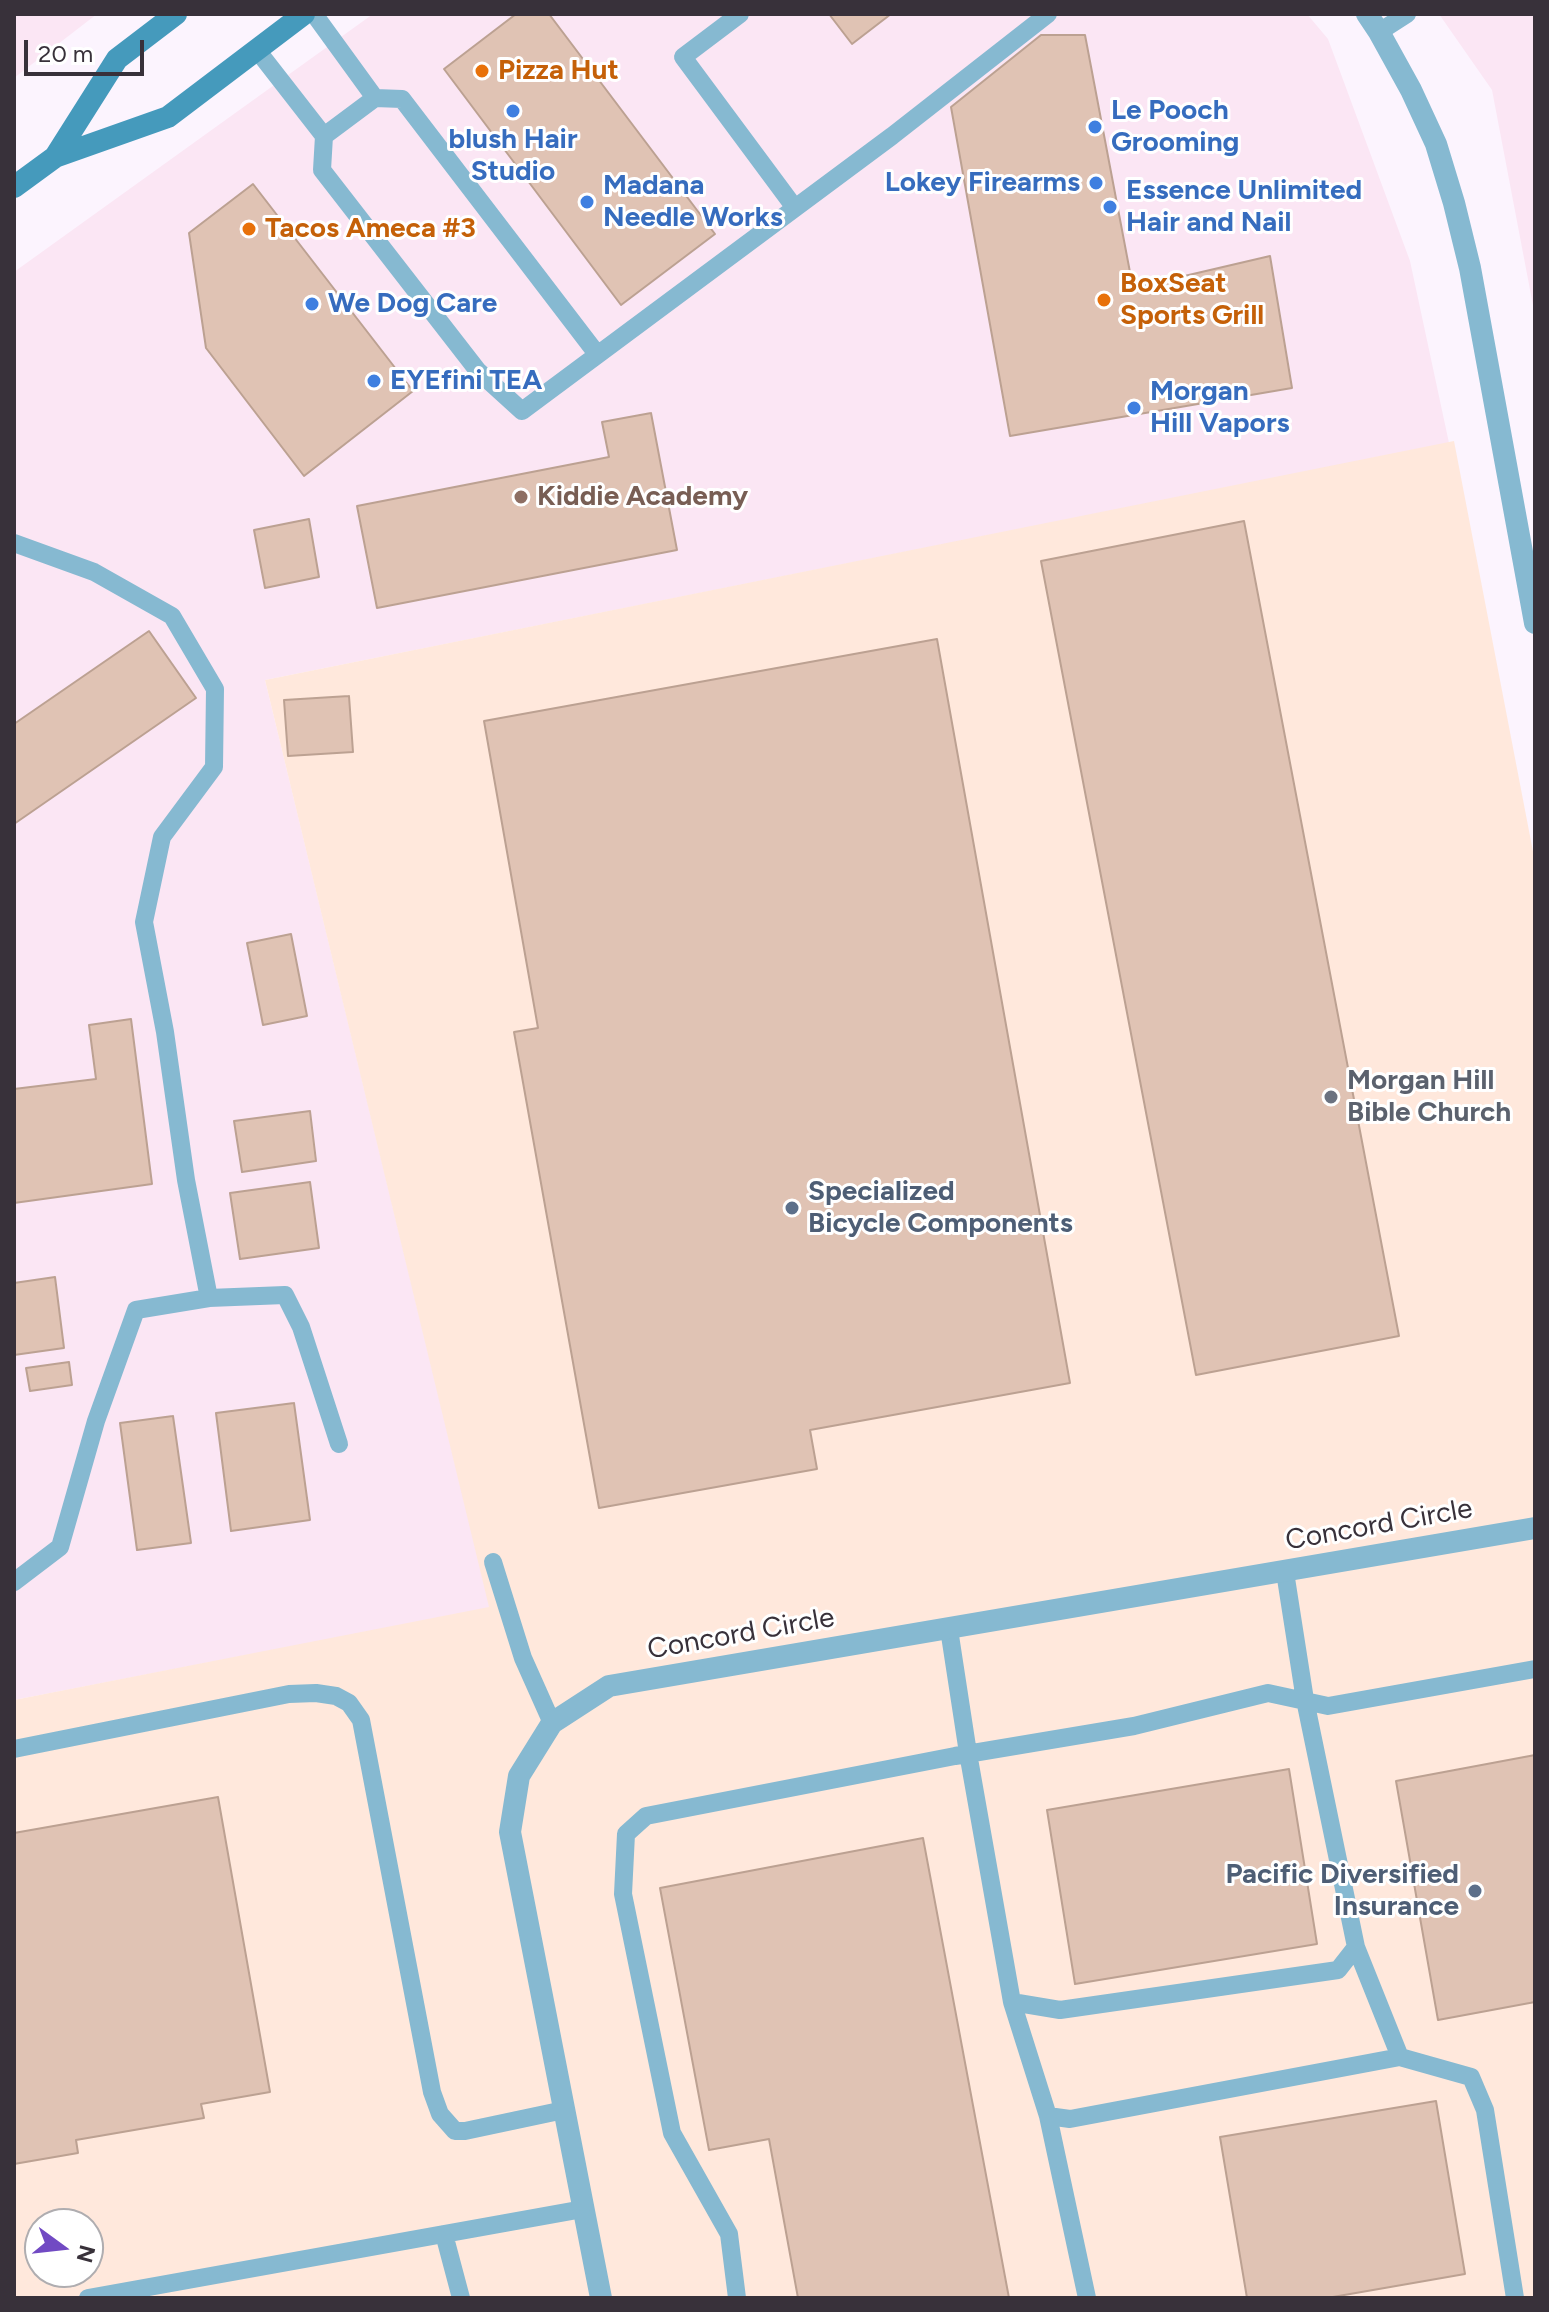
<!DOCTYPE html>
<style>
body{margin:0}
#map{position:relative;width:1549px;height:2312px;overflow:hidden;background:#fcf4fe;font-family:Figtree,sans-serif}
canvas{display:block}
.frame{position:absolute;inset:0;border:16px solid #38313a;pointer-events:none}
.north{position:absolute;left:24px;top:2208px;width:80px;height:80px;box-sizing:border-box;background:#fff;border:2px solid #afadb0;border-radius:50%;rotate:105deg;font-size:22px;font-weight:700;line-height:32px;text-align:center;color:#38313a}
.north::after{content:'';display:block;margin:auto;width:28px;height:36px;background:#714ac3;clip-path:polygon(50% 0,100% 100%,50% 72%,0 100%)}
.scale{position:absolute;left:24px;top:40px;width:120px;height:36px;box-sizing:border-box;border:4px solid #38313a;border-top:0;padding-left:10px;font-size:24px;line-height:28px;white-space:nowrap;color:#38313a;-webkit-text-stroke:6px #fff;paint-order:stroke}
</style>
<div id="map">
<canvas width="1549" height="2312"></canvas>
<div class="frame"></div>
<div class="north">N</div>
<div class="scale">20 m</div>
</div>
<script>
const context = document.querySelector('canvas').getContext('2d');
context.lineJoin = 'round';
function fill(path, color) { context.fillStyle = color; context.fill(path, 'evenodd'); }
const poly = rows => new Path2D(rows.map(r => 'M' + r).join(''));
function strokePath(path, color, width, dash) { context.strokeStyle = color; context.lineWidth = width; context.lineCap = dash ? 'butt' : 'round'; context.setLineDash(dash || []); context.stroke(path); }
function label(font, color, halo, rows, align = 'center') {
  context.font = font + ' Figtree,sans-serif'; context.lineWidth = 6; context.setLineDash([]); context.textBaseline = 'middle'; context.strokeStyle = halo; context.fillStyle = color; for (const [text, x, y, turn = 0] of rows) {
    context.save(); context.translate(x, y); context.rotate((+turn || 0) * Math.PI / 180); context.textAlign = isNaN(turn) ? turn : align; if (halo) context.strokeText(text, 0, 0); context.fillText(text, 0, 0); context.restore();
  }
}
fill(poly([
 [14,14,97,14,14,78],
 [373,14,1307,14,1328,39,1410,261,1449,443,265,680,490,1608,14,1700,14,272],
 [1439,14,1535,14,1535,316,1492,90]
]), '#fbe6f4');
fill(poly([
 [1454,441,1535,862,1535,2298,14,2298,14,1700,489,1607,265,680],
 [40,2224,88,2224,88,2272,40,2272]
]), '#ffe8dc');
const building = poly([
 [516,14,549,14,715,234,621,305,444,69,516,14],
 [829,14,891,14,852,44,829,14],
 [1041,35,1085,35,1133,288,1270,256,1292,388,1010,436,951,107,1041,35],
 [253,184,413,391,304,476,206,348,189,233,253,184],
 [651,413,677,550,377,608,357,506,609,457,602,422,651,413],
 [309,519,319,577,265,588,254,530,309,519],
 [1244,521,1399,1336,1196,1375,1041,561,1244,521],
 [149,631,196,698,14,824,14,724,149,631],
 [937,639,1070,1383,810,1430,817,1469,599,1508,514,1032,538,1028,484,721,937,639],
 [349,696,353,752,288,756,284,700,349,696],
 [291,934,307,1016,263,1025,247,943,291,934],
 [131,1019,152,1184,14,1203,14,1089,96,1079,89,1025,131,1019],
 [310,1111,316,1161,242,1172,234,1121,310,1111],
 [310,1182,319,1248,240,1259,230,1193,310,1182],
 [55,1277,64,1348,14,1355,14,1283,55,1277],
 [69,1362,72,1385,30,1391,26,1368,69,1362],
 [294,1403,310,1520,231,1531,216,1413,294,1403],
 [173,1416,191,1543,137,1550,120,1423,173,1416],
 [1535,1755,1535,2002,1438,2020,1396,1781,1535,1755],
 [1289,1769,1317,1944,1075,1984,1047,1810,1289,1769],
 [218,1797,270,2092,201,2104,204,2118,76,2140,78,2153,14,2164,14,1833,218,1797],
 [923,1838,1009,2298,798,2298,769,2139,709,2150,660,1888,923,1838],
 [1436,2101,1465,2274,1327,2298,1247,2298,1220,2137,1436,2101]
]);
fill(building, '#e0c3b4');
strokePath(building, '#bca192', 2);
strokePath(poly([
 [314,14,375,98],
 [740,14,683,57,795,208],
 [1379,32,1407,14],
 [257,50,324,136,322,170,478,371,522,411,892,136,1048,14],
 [324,136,375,98,402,99,597,354],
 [14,543,94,572,172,616,215,689,214,767,162,837,144,922,165,1032,186,1180,209,1298,136,1310,96,1421,60,1547,14,1582],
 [209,1298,285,1295,301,1327,339,1444],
 [493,1562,523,1658,552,1723],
 [949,1629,968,1753,1012,2002,1060,2010,1338,1970,1356,1947,1305,1700,1285,1572],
 [14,1749,289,1694,316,1693,336,1696,349,1703,361,1720,432,2092,440,2114,455,2131,465,2131,564,2110],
 [1356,1947,1400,2057,1471,2077,1485,2110,1515,2298],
 [1012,2002,1048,2116,1070,2119,1400,2057],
 [1048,2116,1087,2298],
 [444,2234,461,2298],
 [88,2298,583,2209],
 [737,2298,729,2234,672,2133,623,1894,626,1834,646,1816,955,1756,1134,1726,1268,1693,1328,1706,1535,1669]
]), '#86b9d1', 18);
strokePath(poly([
 [601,2298,510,1832,519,1776,552,1723,609,1686,1535,1528]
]), '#86b9d1', 22);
strokePath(poly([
 [1367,14,1379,32,1411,90,1436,144,1454,203,1470,268,1535,623]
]), '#86b9d1', 22);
strokePath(poly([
 [55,157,117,59,176,14],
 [14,187,55,157,168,117,304,14]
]), '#459abc', 22);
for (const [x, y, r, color] of [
 [482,71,8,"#e8710a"],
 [513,111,8,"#3f7fe0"],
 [1095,127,8,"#3f7fe0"],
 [1096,183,8,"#3f7fe0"],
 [587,202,8,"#3f7fe0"],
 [1110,207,8,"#3f7fe0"],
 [249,229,8,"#e8710a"],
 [1104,300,8,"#e8710a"],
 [312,304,8,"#3f7fe0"],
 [374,381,8,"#3f7fe0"],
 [1134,408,8,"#3f7fe0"],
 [521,497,8,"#8d6e63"],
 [1331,1097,8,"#6b7280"],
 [792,1208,8,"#5c6f8a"],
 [1475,1891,8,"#5c6f8a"]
]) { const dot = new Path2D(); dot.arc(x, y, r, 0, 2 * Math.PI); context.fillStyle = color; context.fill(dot); strokePath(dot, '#fff', 3); }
label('bold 28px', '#c56008', '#fff', [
 ["Pizza Hut",498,71],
 ["Tacos Ameca #3",265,229],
 ["BoxSeat",1120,284],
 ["Sports Grill",1120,316]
], 'left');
label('bold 28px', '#366cbe', '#fff', [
 ["Le Pooch",1111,111],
 ["Grooming",1111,143],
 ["blush Hair",513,140,"center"],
 ["Studio",513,172,"center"],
 ["Lokey Firearms",1080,183,"right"],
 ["Madana",603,186],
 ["Needle Works",603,218],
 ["Essence Unlimited",1126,191],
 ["Hair and Nail",1126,223],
 ["We Dog Care",328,304],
 ["EYEfini TEA",390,381],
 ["Morgan",1150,392],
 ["Hill Vapors",1150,424]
], 'left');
label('bold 28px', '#785e54', '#fff', [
 ["Kiddie Academy",537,497]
], 'left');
label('bold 28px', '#5b616d', '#fff', [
 ["Morgan Hill",1347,1081],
 ["Bible Church",1347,1113]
], 'left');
label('bold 28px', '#4e5e75', '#fff', [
 ["Specialized",808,1192],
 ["Bicycle Components",808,1224],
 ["Pacific Diversified",1459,1875,"right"],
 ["Insurance",1459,1907,"right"]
], 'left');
label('28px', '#38313a', '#fff', [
 ["Concord Circle",1379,1525,-10],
 ["Concord Circle",741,1634,-10]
]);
</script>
